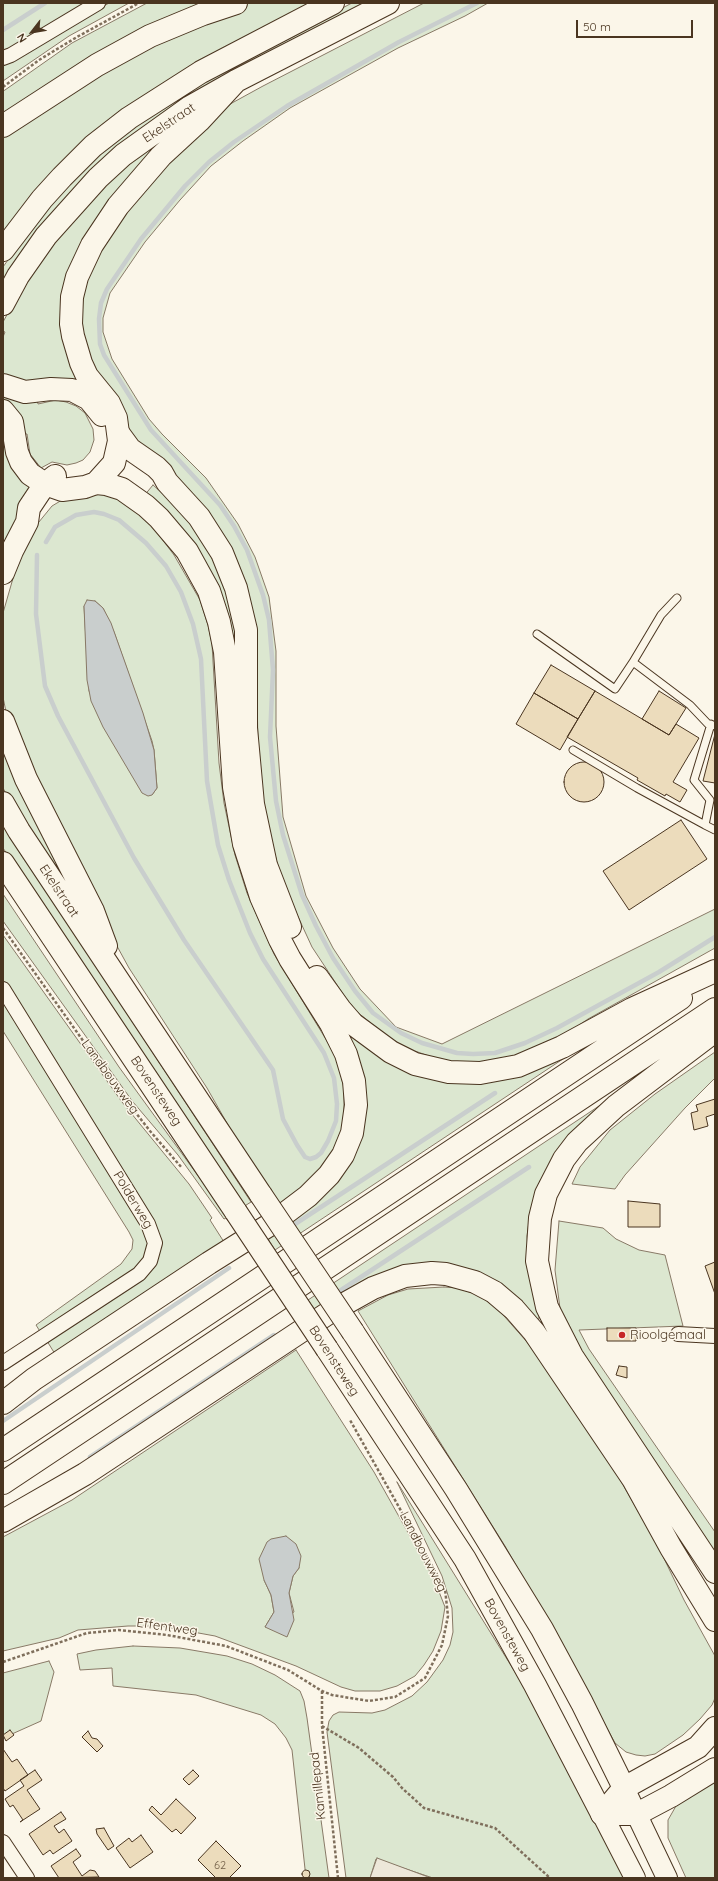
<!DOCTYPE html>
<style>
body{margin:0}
#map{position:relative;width:718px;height:1881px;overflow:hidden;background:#fbf6e9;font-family:Quicksand,sans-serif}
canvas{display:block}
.frame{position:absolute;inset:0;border:4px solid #4a3520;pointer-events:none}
.north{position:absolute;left:12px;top:12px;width:40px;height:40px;-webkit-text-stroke:3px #fbf6e9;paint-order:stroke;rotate:239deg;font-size:11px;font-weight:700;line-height:16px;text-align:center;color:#4a3520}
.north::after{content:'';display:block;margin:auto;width:14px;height:18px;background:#4a3520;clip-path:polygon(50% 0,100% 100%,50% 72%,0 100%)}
.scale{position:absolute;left:576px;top:20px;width:117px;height:18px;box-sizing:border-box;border:2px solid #4a3520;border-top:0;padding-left:5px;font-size:12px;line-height:14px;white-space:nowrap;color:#4a3520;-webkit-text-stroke:3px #fbf6e9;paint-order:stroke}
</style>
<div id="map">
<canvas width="718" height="1881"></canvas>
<div class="frame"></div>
<div class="north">N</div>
<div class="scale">50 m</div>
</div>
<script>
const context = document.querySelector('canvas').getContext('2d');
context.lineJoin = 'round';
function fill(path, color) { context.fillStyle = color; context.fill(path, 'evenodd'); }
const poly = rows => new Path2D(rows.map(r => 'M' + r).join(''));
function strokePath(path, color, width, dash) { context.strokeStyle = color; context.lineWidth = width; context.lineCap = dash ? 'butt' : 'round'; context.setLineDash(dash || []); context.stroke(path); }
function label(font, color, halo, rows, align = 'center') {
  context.font = font + ' Quicksand,sans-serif'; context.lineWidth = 3; context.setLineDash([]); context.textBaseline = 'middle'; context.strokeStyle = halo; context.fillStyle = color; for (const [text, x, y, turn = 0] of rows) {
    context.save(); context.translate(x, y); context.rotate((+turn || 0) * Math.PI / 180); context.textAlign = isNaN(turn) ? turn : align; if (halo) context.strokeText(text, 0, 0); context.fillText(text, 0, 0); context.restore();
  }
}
const green = poly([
 [3,3,85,3,3,52,3,3],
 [109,3,129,3,69,36,3,81,3,65,20,57,109,3],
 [147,3,218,3,3,114,3,91,5,90,72,43,147,3],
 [248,3,315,3,197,64,3,234,3,135,49,100,223,11,248,3],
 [352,3,369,3,195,93,3,284,3,267,38,217,106,147,136,124,240,61,352,3],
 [424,3,488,3,465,16,398,48,290,108,243,141,211,166,180,200,145,242,110,293,103,318,103,332,112,359,149,419,162,434,206,478,238,524,255,557,269,597,276,651,276,726,283,817,306,896,333,948,360,989,396,1027,442,1044,715,909,715,948,588,1019,566,1034,528,1052,505,1059,483,1063,461,1064,437,1059,415,1051,389,1038,356,1011,345,997,312,947,288,895,279,870,267,824,261,783,258,746,256,643,252,612,140,450,92,371,77,304,113,221,207,120,232,103,263,86,424,3],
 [174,128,72,277,83,380,32,384,3,377,3,337,5,332,3,331,3,322,15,300,55,239,121,169,174,128],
 [3,394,37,399,38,404,56,400,66,402,76,406,85,413,93,429,94,440,90,452,83,460,76,463,67,465,52,462,41,468,30,454,27,434,23,434,3,401,3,394],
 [3,428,35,488,3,545,3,428],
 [153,485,172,502,189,521,201,538,222,577,232,611,239,654,244,777,256,848,277,909,289,937,307,970,335,1011,353,1029,370,1044,387,1054,437,1076,458,1080,482,1080,517,1073,576,1047,578,1049,275,1250,266,1236,296,1215,329,1184,343,1167,354,1146,361,1111,360,1080,350,1050,341,1032,285,939,263,889,244,819,239,785,232,669,230,646,222,611,210,581,188,543,162,513,143,497,153,485],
 [107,493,124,499,153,527,174,555,200,600,208,625,212,644,219,763,224,803,235,855,247,893,274,954,330,1046,338,1063,344,1088,344,1121,339,1139,329,1157,317,1173,302,1187,278,1205,257,1176,207,1088,129,968,84,886,8,722,3,697,3,613,18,561,34,528,52,506,62,500,75,497,107,493],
 [95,601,103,608,114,632,152,741,154,750,157,788,152,795,89,691,84,606,95,601],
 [3,738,90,917,18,815,3,788,3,738],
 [3,825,251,1202,243,1207,3,848,3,825],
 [3,894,119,1067,228,1217,224,1219,178,1155,133,1102,3,921,3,894],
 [3,935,122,1102,189,1184,212,1218,210,1220,224,1242,55,1354,47,1341,149,1272,151,1219,3,981,3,935],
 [3,999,143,1223,150,1246,144,1263,41,1333,36,1325,121,1264,132,1249,133,1240,129,1232,3,1031,3,999],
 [715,1052,715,1078,685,1108,625,1175,615,1189,572,1184,580,1167,610,1130,655,1094,715,1052],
 [602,1104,540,1181,531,1208,527,1236,529,1266,540,1310,538,1324,443,1268,316,1311,308,1300,602,1104],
 [559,1221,603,1228,616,1239,639,1250,665,1255,683,1326,579,1330,589,1349,715,1532,715,1558,587,1367,561,1316,555,1270,559,1221],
 [444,1287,458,1288,478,1295,497,1308,534,1350,618,1476,658,1546,684,1600,715,1656,715,1698,712,1705,700,1719,683,1735,655,1754,645,1756,636,1755,626,1752,615,1743,565,1651,505,1546,358,1311,388,1295,408,1289,444,1287],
 [296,1350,374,1472,434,1579,445,1607,441,1631,433,1651,424,1665,415,1676,397,1686,380,1691,355,1691,341,1687,296,1666,215,1636,160,1626,128,1626,78,1630,59,1638,3,1651,3,1537,72,1500,296,1350],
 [299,1568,293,1576,289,1593,294,1612,265,1627,274,1612,271,1595,264,1580,299,1568],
 [397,1482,533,1701,627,1878,433,1878,376,1859,370,1878,346,1878,327,1732,329,1721,333,1715,339,1712,372,1713,385,1710,412,1696,427,1682,443,1660,450,1645,453,1632,452,1608,442,1576,397,1482],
 [133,1646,180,1648,227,1656,252,1664,275,1675,300,1691,304,1701,307,1718,329,1878,306,1878,292,1750,286,1738,275,1724,261,1715,196,1695,113,1686,112,1668,80,1670,77,1654,96,1650,133,1646],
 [49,1661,54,1672,41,1721,3,1738,3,1673,49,1661],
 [715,1778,715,1878,686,1878,668,1838,668,1820,676,1806,715,1778]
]);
fill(green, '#dce7d0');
strokePath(green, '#887966', 1);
const parking = poly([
 [377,1858,431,1878,370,1878,377,1858]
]);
fill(parking, '#ede7d9');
strokePath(parking, '#887966', 1);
const water = poly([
 [87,600,95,601,103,608,111,623,143,713,154,750,157,788,152,795,148,796,142,793,103,727,91,701,87,680,84,606,87,600],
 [286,1536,296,1544,301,1556,299,1568,293,1576,289,1593,294,1620,287,1637,265,1627,274,1612,271,1595,264,1580,259,1559,267,1542,271,1539,286,1536]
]);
fill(water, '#c9cecd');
strokePath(water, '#887966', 1);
strokePath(poly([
 [477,3,399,42,287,106,234,142,209,162,185,186,141,239,107,289,101,303,99,319,100,344,104,355,151,430,220,505,234,526,247,550,263,595,269,620,273,670,270,737,276,801,283,835,302,895,316,926,333,958,355,991,373,1013,401,1033,422,1043,457,1053,473,1054,495,1053,525,1043,557,1028,659,972,715,937],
 [3,30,45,3],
 [37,555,36,614,45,686,58,716,134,858,184,940,273,1070,283,1119,297,1145,305,1157,310,1159,316,1157,321,1153,328,1141,336,1121,337,1104,334,1078,324,1053,263,959,250,933,229,880,218,845,207,781,201,659,193,624,181,592,166,566,146,543,119,520,104,514,94,512,76,515,55,527,46,542],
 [289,1228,495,1093],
 [335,1294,529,1167],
 [3,1421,229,1268],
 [90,1457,274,1335]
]), '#c9cecd', 4.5);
const building = poly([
 [551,665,595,691,578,719,534,693,551,665],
 [595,691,669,735,676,724,699,738,673,782,687,790,680,802,666,794,665,796,637,780,638,778,567,737,595,691],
 [659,691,686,708,669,735,642,719,659,691],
 [534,693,578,719,560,750,516,724,534,693],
 [715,734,715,783,703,781,715,734],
 '564 782a20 20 0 1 1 40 0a20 20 0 1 1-40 0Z',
 [681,820,707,859,629,910,603,871,681,820],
 [715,1099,715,1114,706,1117,708,1126,694,1130,691,1113,698,1111,696,1105,715,1099],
 [628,1201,660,1204,660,1227,628,1227,628,1201],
 [715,1262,715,1294,705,1266,715,1262],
 [607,1328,636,1328,636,1341,607,1341,607,1328],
 [619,1366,627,1367,627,1378,616,1375,619,1366],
 [10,1730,14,1735,6,1741,3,1735,10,1730],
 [88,1731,92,1738,97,1739,103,1746,97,1752,82,1737,88,1731],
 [3,1749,12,1762,17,1759,28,1775,5,1791,3,1788,3,1749],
 [35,1770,42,1780,27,1790,40,1809,20,1822,23,1820,13,1805,10,1807,5,1799,24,1786,20,1780,35,1770],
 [193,1770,199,1776,189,1785,183,1779,193,1770],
 [176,1799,196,1818,181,1834,176,1829,172,1832,149,1810,152,1806,161,1815,176,1799],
 [61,1812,66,1819,54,1826,59,1833,64,1829,72,1841,53,1854,50,1850,43,1855,29,1834,61,1812],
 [104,1828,114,1846,108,1850,97,1834,96,1829,104,1828],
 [141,1835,153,1852,130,1868,116,1848,129,1838,132,1842,141,1835],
 [216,1841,241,1866,229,1878,216,1878,198,1860,216,1841],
 [76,1849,81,1856,73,1862,82,1876,90,1870,95,1871,99,1877,59,1878,51,1866,76,1849],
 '302 1874a4 4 0 1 1 8 0a4 4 0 1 1-8 0Z'
]);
fill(building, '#ecdcbc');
strokePath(building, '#4a3520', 1);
const service = poly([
 [677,598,661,615,633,662,690,705,708,724,715,726],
 [537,634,615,689,633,662],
 [711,724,694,780,710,800,705,825,715,830],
 [573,750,637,788,705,825]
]);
const minor = poly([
 [3,58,11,55,98,3],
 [3,989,148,1224,155,1243,150,1261,139,1274,3,1363],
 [678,1334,715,1336],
 [3,1842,27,1878]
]);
const secondary = poly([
 [624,1788,667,1878],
 [602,1814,635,1878]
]);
const primary = poly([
 [3,126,97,65,150,36,203,14,236,3],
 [3,250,42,199,62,177,93,146,129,118,201,72,333,3],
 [3,304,18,276,46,236,98,178,123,155,190,107,236,81,388,3],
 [3,385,25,392,51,389,72,390,89,399,102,415],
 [3,411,12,422,17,452,21,462,30,474,45,484,62,490,85,487,96,483,114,463,119,441,116,418,109,403,87,376,81,363,73,336,71,324,72,297,77,277,92,245,118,206,161,156,199,121,236,81],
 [3,573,12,551,27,522,29,508,45,484,55,476],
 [3,721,26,779,93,911,106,946],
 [3,803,19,831,261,1195],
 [3,863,236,1212],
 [353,1332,456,1489,542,1629,582,1703,624,1788],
 [327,1349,465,1559,535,1685,602,1814]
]);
const motorway = poly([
 [119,434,130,449,156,467,162,473,167,482,199,517,222,553,236,588,246,630,246,728,253,804,266,865,290,927],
 [317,977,340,1009,353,1024,391,1052,415,1064,449,1072,480,1073,518,1066,562,1047,632,1009,715,971],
 [715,1031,616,1106,577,1142,564,1159,546,1194,540,1218,537,1261,547,1307,572,1356,715,1572],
 [3,1403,34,1379,209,1263,271,1224,308,1196,329,1175,343,1155,352,1133,356,1105,354,1081,346,1054,331,1024,290,959,280,940,261,897,244,844,234,787,225,652,219,622,209,591,187,551,159,518,146,506,122,489,106,484,96,483],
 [3,1450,681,998],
 [3,1483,715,1009],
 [3,1521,85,1474,330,1312,373,1288,405,1276,432,1273,446,1274,475,1282,494,1292,514,1309,534,1332,633,1479,671,1548,715,1620],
 [602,1814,624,1788,698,1747,715,1728],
 [602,1814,637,1814,671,1796,715,1769]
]);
strokePath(service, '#4a3520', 9);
strokePath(minor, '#4a3520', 16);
strokePath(secondary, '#4a3520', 22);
strokePath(primary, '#4a3520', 24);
strokePath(motorway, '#4a3520', 24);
strokePath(poly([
 [3,87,39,60,77,37,139,3],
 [3,928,118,1090,150,1131,182,1168],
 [3,1662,87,1633,119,1630,167,1635,226,1646,288,1670,322,1691,332,1695,369,1701,395,1697,425,1678,442,1645,448,1616,445,1589,350,1420],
 [322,1691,322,1726,338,1878],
 [322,1726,359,1748,393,1777,402,1788,424,1808,495,1828,550,1878]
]), '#7f6f5c', 2.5, [3, 2]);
strokePath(service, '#fbf6e9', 7);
strokePath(minor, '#fbf6e9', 14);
strokePath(secondary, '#fbf6e9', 20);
strokePath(primary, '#fbf6e9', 22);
strokePath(motorway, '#fbf6e9', 22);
const primaryBridge = poly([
 [261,1195,353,1332],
 [236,1212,327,1349]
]);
strokePath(primaryBridge, '#4a3520', 24, []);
strokePath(primaryBridge, '#fbf6e9', 22);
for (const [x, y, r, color] of [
 [622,1335,4,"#c62828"]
]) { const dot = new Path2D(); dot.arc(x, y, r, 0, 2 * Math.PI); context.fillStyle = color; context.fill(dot); strokePath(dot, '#fbf6e9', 1.5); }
label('11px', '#725f47', null, [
 ["62",220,1866]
]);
label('13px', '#4a3520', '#fbf6e9', [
 ["Ekelstraat",169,123,-34],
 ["Ekelstraat",59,891,56],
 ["Landbouwweg",110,1077,54],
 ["Bovensteweg",156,1091,56],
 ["Polderweg",133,1200,59],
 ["Bovensteweg",334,1361,57],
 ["Landbouwweg",423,1552,63],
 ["Effentweg",167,1627,8],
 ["Bovensteweg",507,1635,61],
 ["Kamillepad",318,1786,-96]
]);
label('13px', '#4a3520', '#fbf6e9', [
 ["Rioolgemaal",630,1335]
], 'left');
</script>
